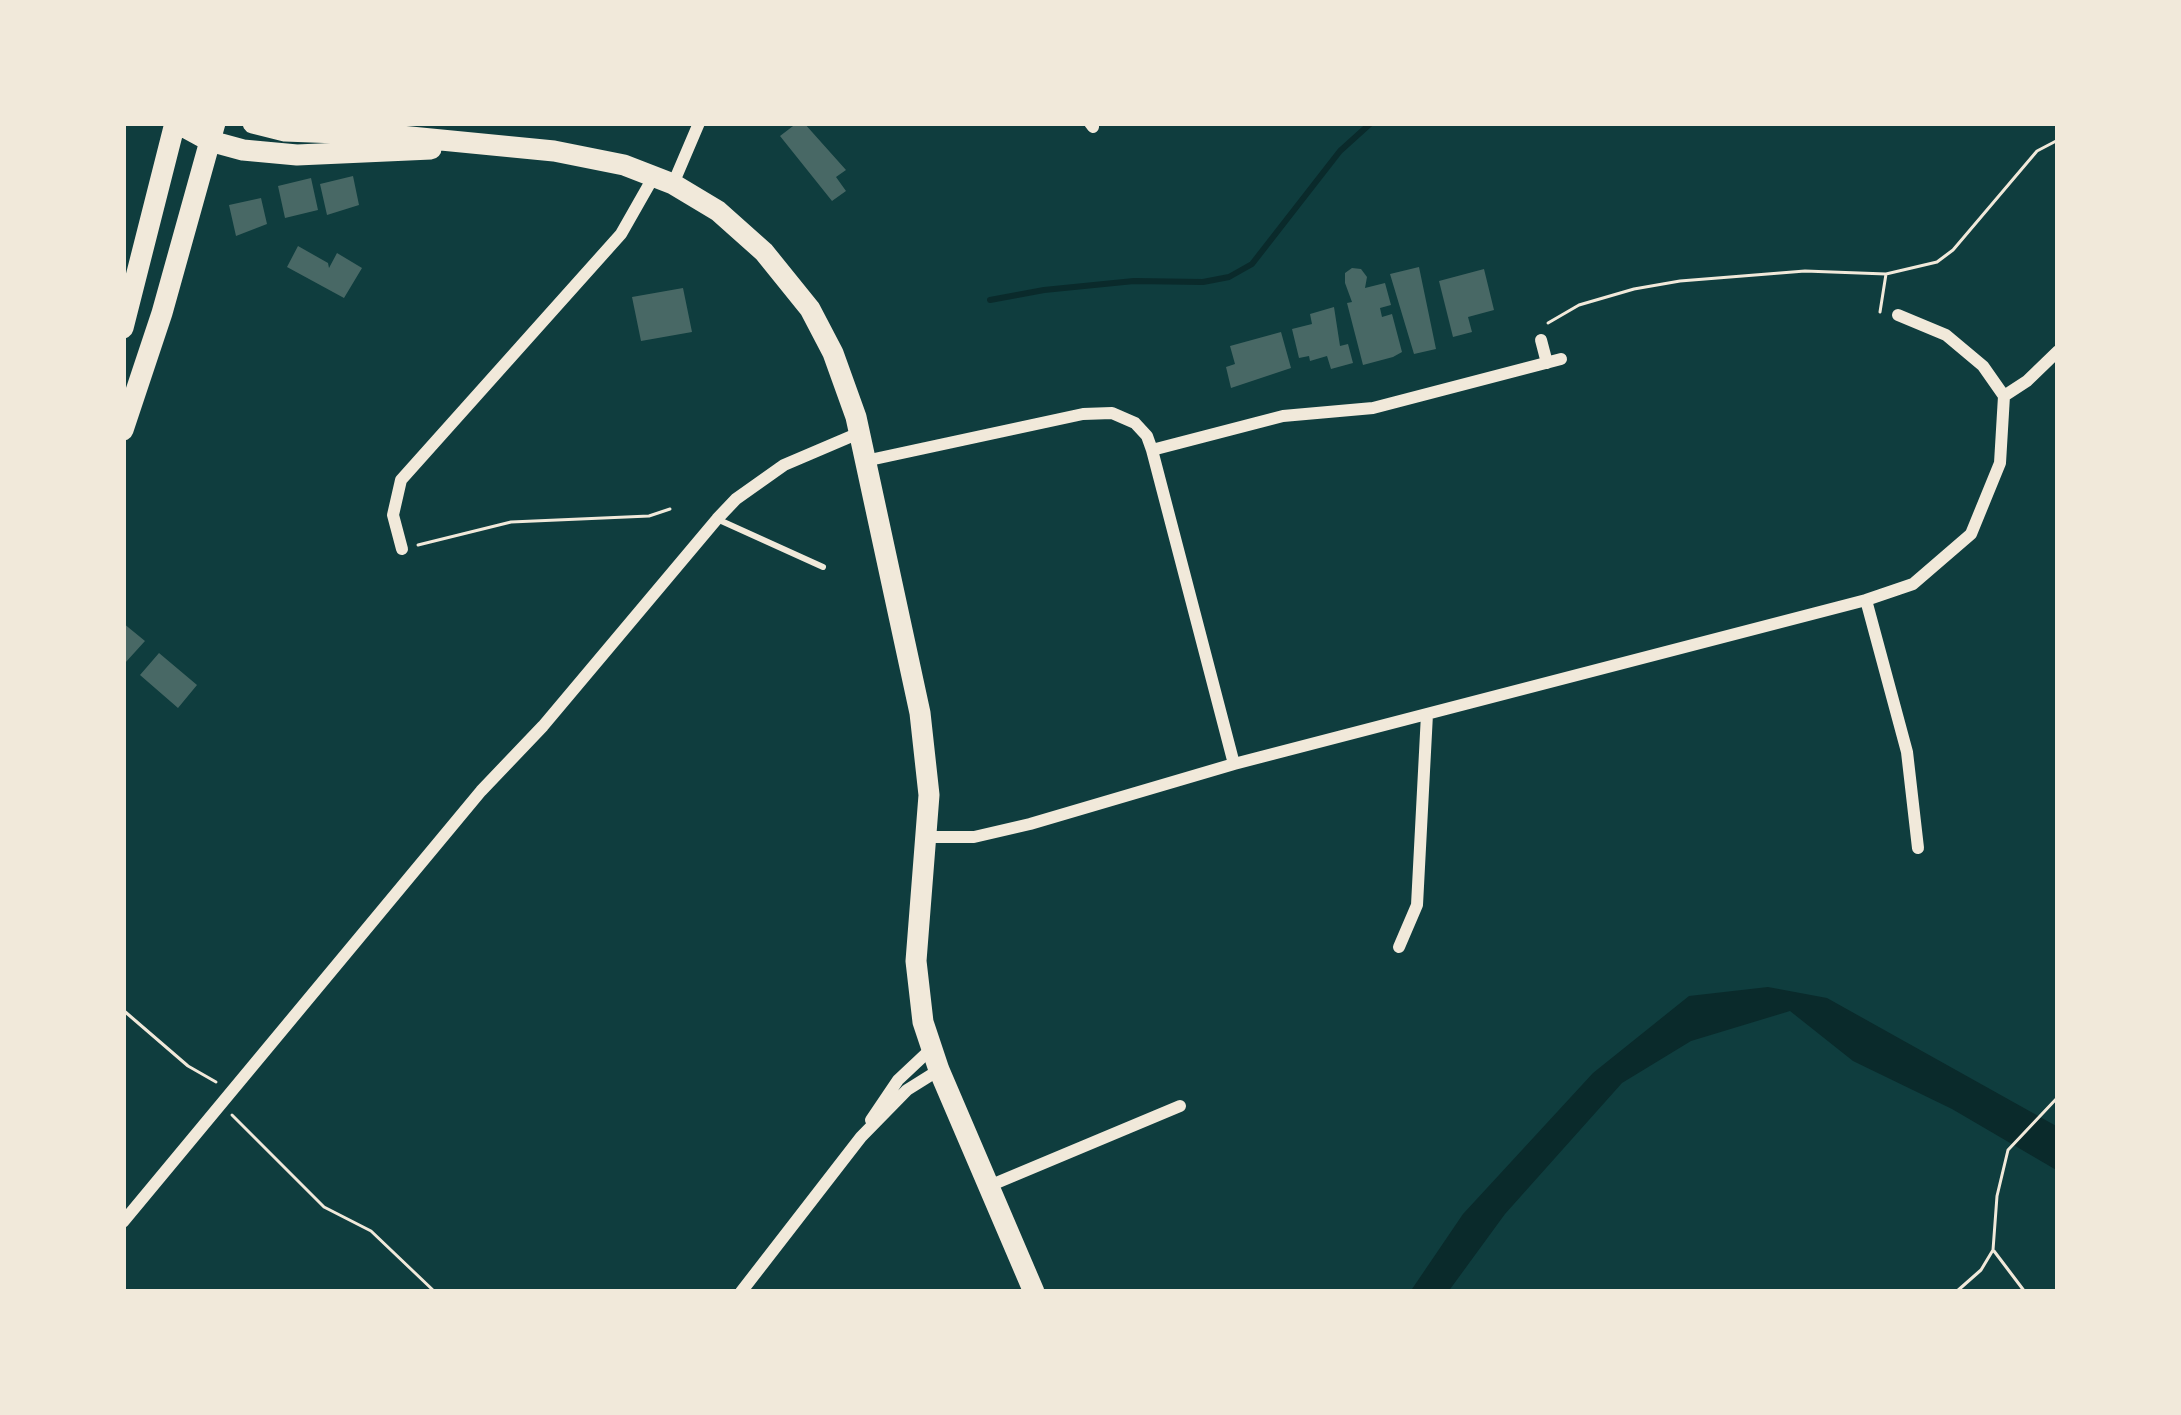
<!DOCTYPE html>
<style>
body{margin:0}
#map{position:relative;width:2181px;height:1415px;overflow:hidden;background:#0f3d3e;font-family:Cabin,sans-serif}
canvas{display:block}
.frame{position:absolute;inset:0;border:126px solid #f1e9da;pointer-events:none}
</style>
<div id="map">
<canvas width="2181" height="1415"></canvas>
<div class="frame"></div>
</div>
<script>
const context = document.querySelector('canvas').getContext('2d');
context.lineJoin = 'round';
function fill(path, color) { context.fillStyle = color; context.fill(path, 'evenodd'); }
const poly = rows => new Path2D(rows.map(r => 'M' + r).join(''));
function strokePath(path, color, width, dash) { context.strokeStyle = color; context.lineWidth = width; context.lineCap = dash ? 'butt' : 'round'; context.setLineDash(dash || []); context.stroke(path); }
fill(poly([
 [1768,987,1827,998,2058,1127,2058,1171,1952,1109,1853,1061,1790,1011,1691,1041,1622,1083,1505,1214,1448,1292,1410,1292,1463,1214,1593,1073,1689,996]
]), '#0a2a2b');
strokePath(poly([
 [990,300,1044,290,1134,281,1203,282,1229,277,1252,264,1340,151,1371,123]
]), '#0a2a2b', 6);
fill(poly([
 [797,123,804,123,846,170,836,177,846,191,832,201,780,136],
 [353,176,359,205,327,215,320,184],
 [311,178,318,210,285,218,278,186],
 [261,198,267,224,236,236,229,205],
 [298,246,328,263,329,268,337,253,362,268,344,298,287,267],
 [1419,267,1436,349,1414,354,1390,274],
 [1352,268,1361,269,1367,277,1365,288,1385,283,1391,305,1380,308,1382,317,1392,314,1402,352,1393,357,1363,365,1347,303,1352,302,1345,283,1345,273],
 [1484,269,1494,310,1468,317,1472,332,1453,337,1439,281],
 [683,288,692,332,641,341,632,297],
 [1334,307,1340,346,1348,344,1353,363,1331,369,1327,356,1310,361,1309,356,1299,358,1292,329,1312,324,1310,314],
 [1281,332,1291,368,1231,388,1226,367,1235,364,1230,346],
 [123,623,145,641,125,663,123,661],
 [159,653,197,685,178,708,140,675]
]), '#486865');
strokePath(poly([
 [1886,274,1937,262,1953,250,2037,151,2058,140],
 [1548,323,1579,305,1634,289,1680,281,1805,271,1886,274,1880,312],
 [418,545,511,522,649,516,670,509],
 [123,1010,188,1066,216,1082],
 [232,1115,324,1207,371,1231,435,1292],
 [1994,1251,2025,1292],
 [1956,1292,1981,1270,1993,1250,1997,1196,2008,1150,2058,1097]
]), '#f1e9da', 3);
strokePath(poly([
 [717,519,823,567]
]), '#f1e9da', 6);
strokePath(poly([
 [1090,123,1093,127],
 [673,184,699,123],
 [1541,340,1547,363],
 [2004,396,2027,381,2058,351],
 [1152,450,1283,416,1373,408,1561,359],
 [865,461,1083,414,1112,413,1135,423,1147,436,1152,450,1234,764],
 [402,549,393,515,401,480,621,234,654,176],
 [1866,600,1907,752,1918,848],
 [928,837,974,837,1030,824,1234,764,1866,600,1913,584,1971,534,2000,463,2004,396,1983,366,1946,335,1898,315],
 [1399,947,1417,905,1427,714],
 [871,1120,898,1080,931,1049],
 [989,1186,1180,1106],
 [123,1222,481,791,543,726,717,519,736,499,784,465,859,433],
 [741,1292,861,1137,907,1090,939,1070]
]), '#f1e9da', 12);
strokePath(poly([
 [177,123,210,141,243,150,297,155,431,149],
 [253,123,285,131,390,135,554,151,624,165,673,184,718,211,764,252,810,309,833,353,856,417,920,713,929,795,916,961,923,1022,939,1070,1034,1292],
 [123,328,175,123],
 [123,430,162,313,215,123]
]), '#f1e9da', 21);
</script>
